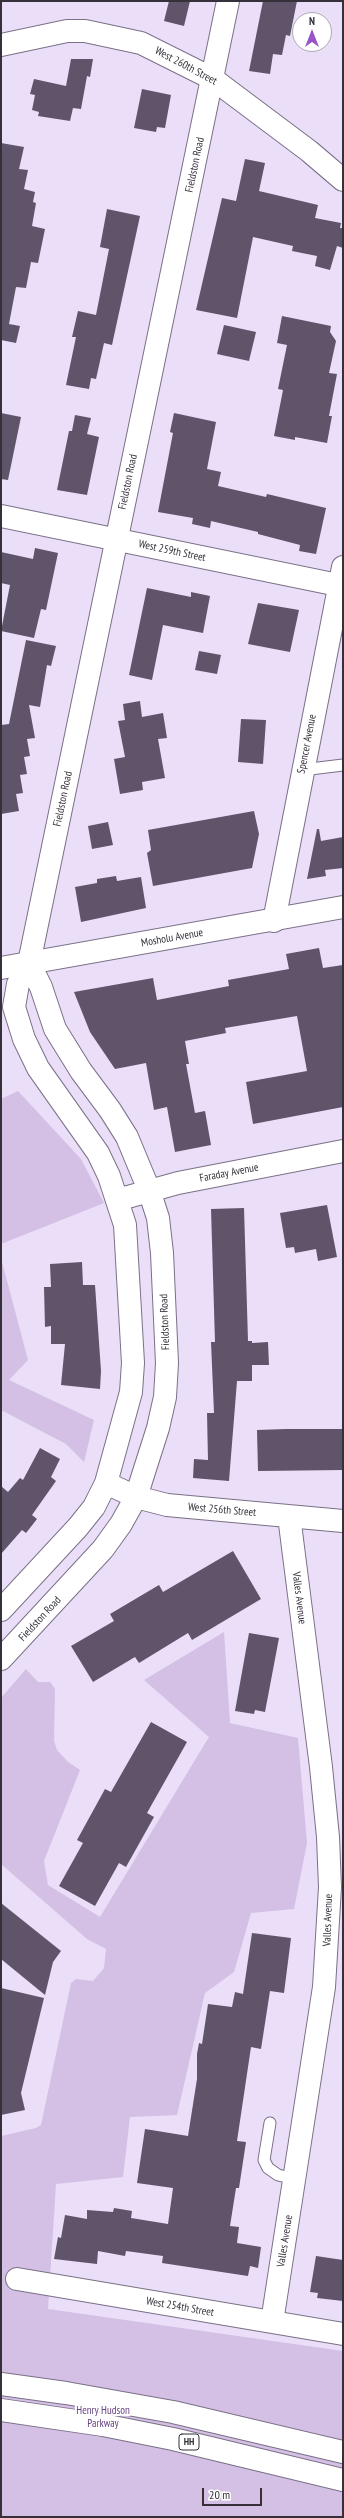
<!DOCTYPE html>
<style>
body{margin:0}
#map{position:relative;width:344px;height:2518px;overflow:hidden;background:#ebdef8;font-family:"PT Sans Narrow",sans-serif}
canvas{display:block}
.frame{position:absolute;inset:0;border:2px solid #35303a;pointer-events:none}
.north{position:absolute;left:292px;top:12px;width:40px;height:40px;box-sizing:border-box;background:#fff;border:1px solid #aeacb0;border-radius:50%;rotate:0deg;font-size:11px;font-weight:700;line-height:16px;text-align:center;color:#35303a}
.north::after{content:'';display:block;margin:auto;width:14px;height:18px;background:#9956cb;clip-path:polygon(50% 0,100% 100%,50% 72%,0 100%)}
.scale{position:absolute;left:202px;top:2488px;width:60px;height:18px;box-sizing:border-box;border:2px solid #35303a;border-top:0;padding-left:5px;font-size:12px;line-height:14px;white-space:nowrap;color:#35303a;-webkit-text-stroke:3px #fff;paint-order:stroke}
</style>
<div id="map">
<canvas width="344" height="2518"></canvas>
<div class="frame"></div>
<div class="north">N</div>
<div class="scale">20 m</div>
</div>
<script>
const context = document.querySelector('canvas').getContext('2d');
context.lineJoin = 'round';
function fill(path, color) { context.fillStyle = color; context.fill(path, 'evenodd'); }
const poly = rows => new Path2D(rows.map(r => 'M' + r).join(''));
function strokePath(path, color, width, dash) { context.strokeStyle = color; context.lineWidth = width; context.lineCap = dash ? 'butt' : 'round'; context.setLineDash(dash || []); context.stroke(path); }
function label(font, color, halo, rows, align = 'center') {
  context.font = font + ' "PT Sans Narrow",sans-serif'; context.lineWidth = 4; context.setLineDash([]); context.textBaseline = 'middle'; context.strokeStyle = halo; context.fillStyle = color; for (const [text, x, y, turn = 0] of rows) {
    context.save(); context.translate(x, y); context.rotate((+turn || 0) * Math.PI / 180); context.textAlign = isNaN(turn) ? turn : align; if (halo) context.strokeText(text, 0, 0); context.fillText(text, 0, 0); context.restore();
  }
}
fill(poly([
 [18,1091,81,1159,104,1203,1,1244,1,1099],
 [1,1258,28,1360,9,1380,94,1420,84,1462,66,1444,1,1410],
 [224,1632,230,1723,298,1738,307,1843,294,1909,251,1913,234,1972,205,1993,177,2115,130,2117,123,2177,56,2184,48,2309,343,2351,343,2517,1,2517,1,2136,36,2128,41,2125,71,1983,76,1979,93,1981,104,1968,106,1949,87,1939,1,1864,1,1698,26,1669,38,1682,50,1682,55,1689,54,1741,57,1750,68,1762,80,1770,44,1861,48,1885,100,1917,209,1737,144,1680]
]), '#d3c0e4');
fill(poly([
 [169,1,190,1,184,26,164,21],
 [263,1,297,1,290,36,286,35,282,55,273,54,270,74,249,71],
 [71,59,93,59,90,77,87,76,81,109,73,108,70,121,38,116,39,112,32,110,35,95,30,94,34,79,66,86],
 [142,89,171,95,165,128,157,127,156,132,134,128],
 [1,143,24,147,19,169,28,170,24,189,35,192,33,202,36,203,32,226,45,229,38,263,31,262,26,288,16,287,9,324,20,326,16,343,1,340],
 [245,159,265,163,259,191,318,205,315,218,341,223,340,228,343,228,343,248,337,246,330,270,315,266,317,256,292,251,293,246,253,237,237,318,196,310,222,198,236,201],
 [107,209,140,216,112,345,104,343,96,379,91,378,89,389,66,385,76,337,72,337,78,311,96,315,109,249,100,247],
 [282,316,331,326,330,332,336,341,329,373,337,374,329,416,332,416,327,443,295,437,295,440,274,436,283,390,278,389,287,345,277,343],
 [224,325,256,332,249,361,217,354],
 [1,413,21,417,8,480,1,479],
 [174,413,216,422,207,469,221,472,218,486,266,497,267,494,326,508,316,554,299,551,300,545,258,534,258,532,211,521,210,528,192,524,193,518,158,512,173,433,170,432],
 [75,415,91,418,87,434,99,437,87,495,57,490,69,431,72,431],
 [35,548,58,553,46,610,41,609,34,638,1,631,10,585,1,583,1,552,33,559],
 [147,588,191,597,191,592,210,596,203,633,163,625,152,680,129,675],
 [258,603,299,610,290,652,248,644],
 [26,640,56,646,51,666,47,665,40,707,29,705,35,738,27,739,30,756,24,757,27,774,20,775,23,793,16,794,19,811,1,814,1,725,9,724],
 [199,651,221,655,217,674,195,670],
 [140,701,142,717,163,713,167,738,158,739,165,778,142,782,143,790,120,794,114,759,125,757,118,721,125,720,123,704],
 [241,719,266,720,263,764,238,762],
 [254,811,259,834,252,868,153,886,147,853,151,850,148,830],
 [108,822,113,845,92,849,88,826],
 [317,829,319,829,321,841,343,837,343,868,325,870,326,876,307,879],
 [116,876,117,881,141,877,146,908,81,922,75,887,97,883,97,879],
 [319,948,323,968,343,965,343,1107,253,1124,246,1082,307,1071,297,1016,225,1028,226,1033,185,1041,189,1064,186,1064,195,1113,205,1111,211,1145,175,1152,167,1107,154,1110,146,1063,115,1069,90,1032,74,992,153,978,157,1000,229,986,228,980,289,969,286,954],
 [327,1205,337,1257,318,1261,316,1249,295,1253,294,1247,286,1248,280,1213],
 [244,1208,248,1341,252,1341,252,1343,268,1342,269,1365,252,1365,252,1381,237,1381,229,1481,193,1478,194,1459,208,1460,207,1413,214,1413,211,1342,215,1342,211,1209],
 [82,1262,83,1285,95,1285,101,1371,100,1389,61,1385,65,1344,51,1344,51,1326,45,1327,44,1287,51,1287,50,1264],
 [286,1429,343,1429,343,1470,258,1471,257,1430],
 [40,1448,60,1459,51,1477,56,1481,32,1515,37,1519,26,1533,22,1530,1,1554,1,1486,8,1492,20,1478,23,1480],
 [233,1551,261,1599,192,1640,188,1633,139,1663,135,1657,93,1682,71,1646,114,1621,110,1614,159,1585,163,1592],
 [249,1633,279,1638,265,1712,255,1710,254,1714,235,1711],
 [151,1722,187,1742,147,1813,154,1817,126,1867,119,1863,95,1906,59,1886,83,1843,77,1840,105,1789,111,1792],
 [1,1903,61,1951,53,1962,45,1995,1,1959],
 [252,1933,291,1938,284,1993,270,1991,261,2049,251,2047,237,2141,246,2142,239,2188,236,2188,230,2226,239,2227,237,2243,261,2247,258,2268,250,2266,248,2276,162,2263,163,2256,126,2251,125,2256,98,2251,97,2264,54,2259,58,2237,61,2238,65,2215,87,2219,87,2210,113,2212,114,2208,132,2211,131,2218,168,2224,173,2188,137,2183,145,2129,188,2136,197,2079,197,2054,199,2043,202,2044,208,2004,232,2007,235,1992,243,1994],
 [1,1988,44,1998,21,2093,25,2110,1,2115],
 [316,2256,343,2260,343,2301,317,2298,318,2293,310,2292]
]), '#5f546a');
const service = poly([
 [302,770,343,765],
 [270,2123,264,2160,268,2168,278,2175,295,2179]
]);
const minor = poly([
 [1,45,67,31,85,31,141,43,213,79,309,151,343,180],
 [1,516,343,586],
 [274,921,343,567],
 [117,1200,178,1183,343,1151],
 [106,1483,136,1497,167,1505,343,1521],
 [1,1610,78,1527,94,1507,106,1483,131,1392,133,1363,125,1225,109,1176,98,1153,38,1068,24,1039,14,1007,18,984,29,963,228,1],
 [1,1659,103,1549,121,1524,136,1497,158,1428,165,1397,167,1363,162,1253,158,1218,149,1190,127,1137,110,1110,81,1071,55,1029,41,987,29,963],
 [17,2279,343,2334],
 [272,2322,324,1987,330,1887,328,1837,321,1767,289,1516]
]);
const tertiary = poly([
 [1,968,343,907]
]);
const motorway = poly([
 [1,2384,66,2393,173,2412,343,2452],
 [1,2410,103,2425,173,2439,343,2480]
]);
strokePath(service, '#7b7087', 13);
strokePath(minor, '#7b7087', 24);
strokePath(tertiary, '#7b7087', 24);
strokePath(motorway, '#7b7087', 24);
strokePath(service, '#fff', 11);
strokePath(minor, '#fff', 22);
strokePath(tertiary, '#fff', 22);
strokePath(motorway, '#fff', 22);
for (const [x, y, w] of [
 [189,2442,20]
]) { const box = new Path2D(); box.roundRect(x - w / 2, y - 8, w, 16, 3); context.fillStyle = '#fff'; context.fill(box); strokePath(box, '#35303a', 1); }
label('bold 10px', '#35303a', null, [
 ["HH",189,2442]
]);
label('11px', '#35303a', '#fff', [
 ["West 260th Street",186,66,28],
 ["Fieldston Road",195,165,-78],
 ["Fieldston Road",128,482,-78],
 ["West 259th Street",172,551,12],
 ["Spencer Avenue",307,744,-79],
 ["Fieldston Road",63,799,-78],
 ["Mosholu Avenue",172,938,-10],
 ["Faraday Avenue",229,1173,-11],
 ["Fieldston Road",165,1322,-92],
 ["West 256th Street",222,1510,5],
 ["Valles Avenue",299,1598,83],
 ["Fieldston Road",40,1619,-47],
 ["Valles Avenue",328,1920,-88],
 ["Valles Avenue",285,2241,-81],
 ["West 254th Street",180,2307,10]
]);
label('11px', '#664383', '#fff', [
 ["Henry Hudson",103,2411],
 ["Parkway",103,2424]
]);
</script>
